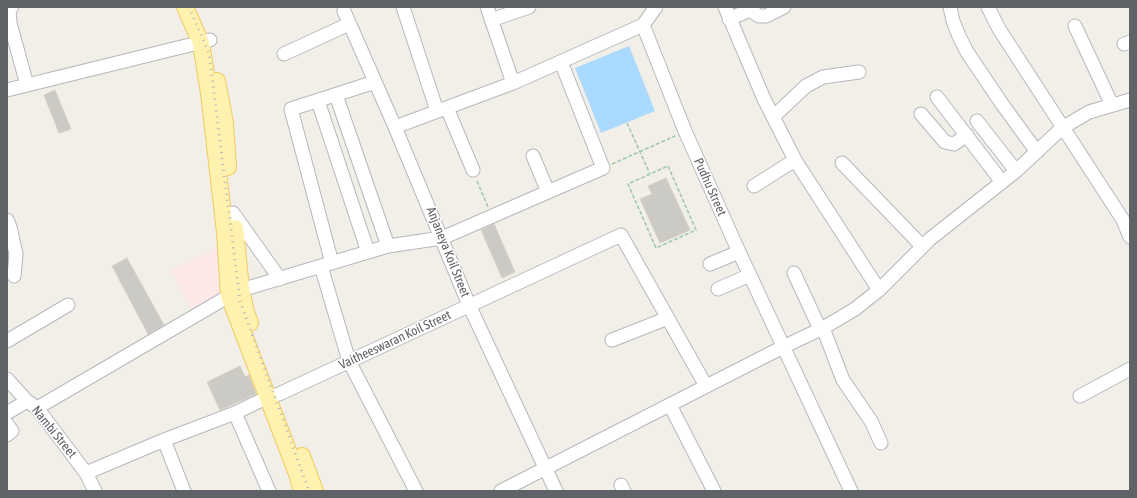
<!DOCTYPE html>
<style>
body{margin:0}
#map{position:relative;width:1137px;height:498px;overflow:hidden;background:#f1efe8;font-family:"Asap Condensed",sans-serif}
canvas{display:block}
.frame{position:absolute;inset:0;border:8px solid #5f6368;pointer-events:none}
</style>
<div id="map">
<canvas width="1137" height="498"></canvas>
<div class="frame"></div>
</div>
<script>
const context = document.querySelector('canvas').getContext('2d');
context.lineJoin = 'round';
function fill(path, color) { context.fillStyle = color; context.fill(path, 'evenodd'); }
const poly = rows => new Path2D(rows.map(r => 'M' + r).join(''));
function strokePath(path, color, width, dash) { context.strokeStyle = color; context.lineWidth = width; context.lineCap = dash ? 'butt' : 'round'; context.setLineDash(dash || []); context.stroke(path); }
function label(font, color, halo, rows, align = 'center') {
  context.font = font + ' "Asap Condensed",sans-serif'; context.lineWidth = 3; context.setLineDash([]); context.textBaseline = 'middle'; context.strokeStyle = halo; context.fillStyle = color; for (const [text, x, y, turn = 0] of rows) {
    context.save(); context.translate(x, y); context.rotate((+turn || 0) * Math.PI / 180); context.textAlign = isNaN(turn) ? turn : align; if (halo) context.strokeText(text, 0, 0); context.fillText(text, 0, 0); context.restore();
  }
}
fill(poly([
 [227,243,229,292,191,309,171,270]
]), '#fce8e6');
fill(poly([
 [629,46,655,111,601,133,575,68]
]), '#aadaff');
const building = poly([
 [55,90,71,129,59,133,44,95,55,90],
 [666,178,690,230,660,243,640,199,652,194,648,186,666,178],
 [494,224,515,272,502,278,481,230,494,224],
 [127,258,164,325,148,334,112,266,127,258],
 [240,366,245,377,249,375,256,394,220,410,207,382,240,366]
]);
fill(building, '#cccac5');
strokePath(building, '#d6d1c6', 1);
const minor = poly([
 [12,7,9,10,10,23,27,85],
 [403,7,437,111],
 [487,7,513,83],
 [725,7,764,99,795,160,879,290],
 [950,7,953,21,959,36,967,52,1002,104,1037,152],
 [988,7,999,29,1123,220,1130,237],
 [344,11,395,127,469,305,556,491],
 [729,19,750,10,759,16,766,16,784,7],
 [491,20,529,7],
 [643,25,685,131,739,252,851,491],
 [1075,26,1112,105],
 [1124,44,1130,42],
 [284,54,349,24],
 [7,90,210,40],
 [336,95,388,246],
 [937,97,1002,182],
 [318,101,368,252],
 [447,108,473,170],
 [921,114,945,142,954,144,967,135],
 [773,117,806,86,823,77,859,72],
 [977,121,1016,171],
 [395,127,513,83,643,25,656,7],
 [533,156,548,192],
 [842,163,922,246],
 [754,186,795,160],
 [233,213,280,279],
 [7,220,10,227,16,254,14,276],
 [332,263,291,109,375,82],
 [710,264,739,252],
 [321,266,349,361,416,491],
 [794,273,820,329],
 [718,289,750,275],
 [823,328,843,380,871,421,881,443],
 [612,340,668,318],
 [7,341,68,305],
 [7,379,27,401,37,408,86,473,95,491],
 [1080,396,1130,369],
 [670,405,714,491],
 [37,408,229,296,241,290,388,246,442,238,603,168,561,62],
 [7,413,27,401],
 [235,413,269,491],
 [7,424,12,431,7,435],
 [164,440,184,491],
 [86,473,164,440,235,413,268,397,279,394,621,235,706,386],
 [621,485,624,491],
 [501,491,783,347,823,328,855,309,879,290,930,239,1016,171,1062,128,1089,112,1130,100]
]);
const major = poly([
 [185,7,201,43,209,93,225,232,229,296,297,474,302,491],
 [217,81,225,123,228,167],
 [235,228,241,290,246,312,250,323],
 [302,456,315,491]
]);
strokePath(minor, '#b5b8bc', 15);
strokePath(major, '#f2c960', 18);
strokePath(poly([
 [627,123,650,174],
 [612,164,675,136],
 [668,166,696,230,656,248,628,184,668,166],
 [477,181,488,207]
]), '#9cc7a9', 1.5, [4, 2]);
strokePath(minor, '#fff', 13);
strokePath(major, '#fff2af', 16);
strokePath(poly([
 [189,7,209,53,240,301,309,491]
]), '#b6b7b8', 3, [1, 5]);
label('13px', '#5f6368', '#fff', [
 ["Pudhu Street",710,187,66],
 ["Anjaneya Koil Street",448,252,68],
 ["Vaitheeswaran Koil Street",395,340,-25],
 ["Nambi Street",54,432,51]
]);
</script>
